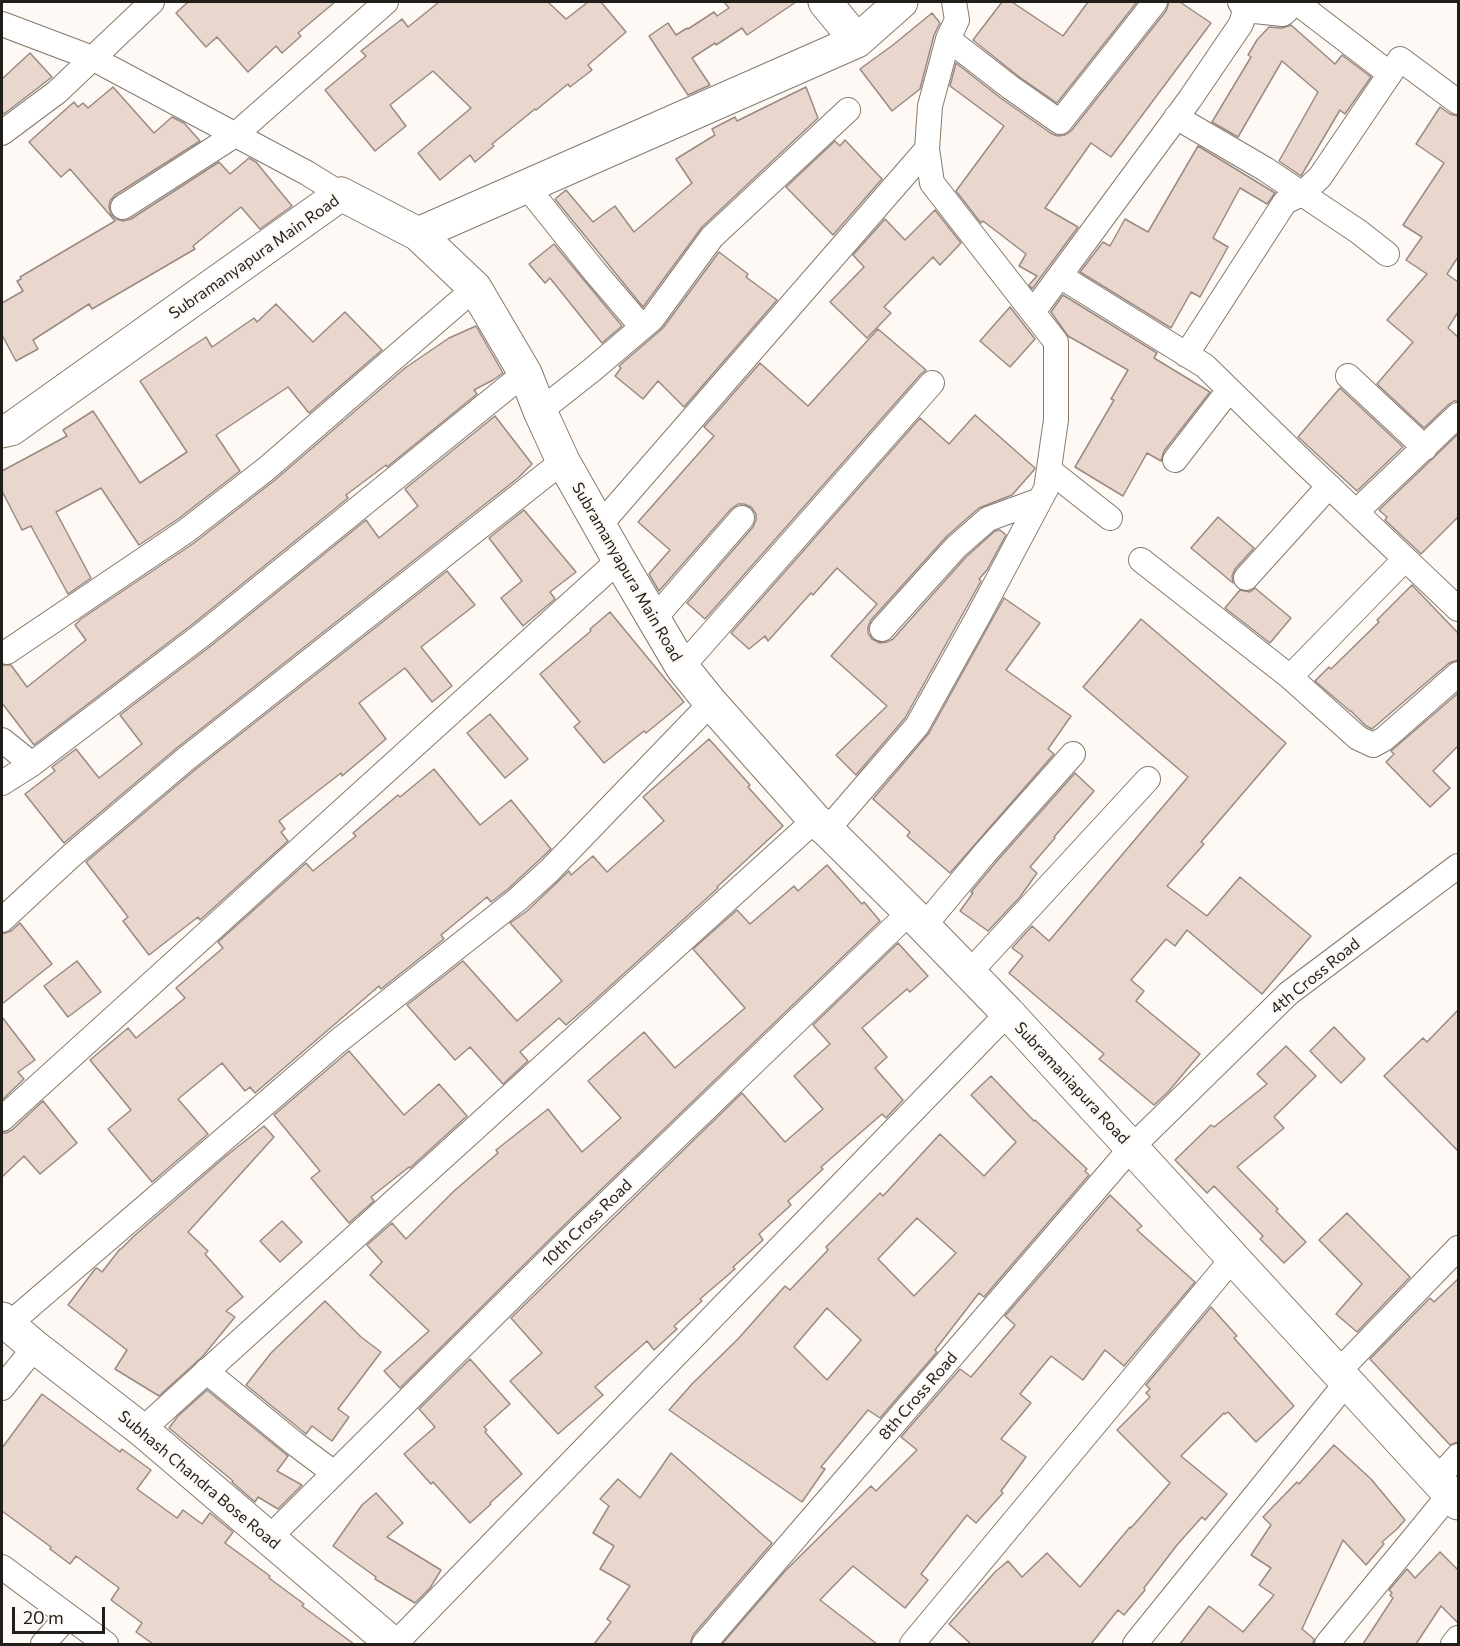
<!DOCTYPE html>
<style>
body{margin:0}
#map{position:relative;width:1460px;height:1646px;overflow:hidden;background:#fef9f4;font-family:Commissioner,sans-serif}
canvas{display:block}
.frame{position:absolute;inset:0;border:3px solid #211d18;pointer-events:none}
.scale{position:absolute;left:12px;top:1607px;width:93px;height:27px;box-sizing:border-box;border:3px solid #211d18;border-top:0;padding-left:8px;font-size:18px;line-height:21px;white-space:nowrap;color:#211d18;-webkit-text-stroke:4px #fef9f4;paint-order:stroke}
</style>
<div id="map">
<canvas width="1460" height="1646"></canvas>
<div class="frame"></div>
<div class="scale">20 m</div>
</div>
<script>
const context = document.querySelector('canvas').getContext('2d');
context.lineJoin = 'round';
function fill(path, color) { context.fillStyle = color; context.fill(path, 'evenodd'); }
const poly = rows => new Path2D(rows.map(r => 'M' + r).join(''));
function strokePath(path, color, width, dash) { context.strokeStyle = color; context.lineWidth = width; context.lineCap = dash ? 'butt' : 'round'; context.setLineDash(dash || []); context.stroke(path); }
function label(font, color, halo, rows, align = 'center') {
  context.font = font + ' Commissioner,sans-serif'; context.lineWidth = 4.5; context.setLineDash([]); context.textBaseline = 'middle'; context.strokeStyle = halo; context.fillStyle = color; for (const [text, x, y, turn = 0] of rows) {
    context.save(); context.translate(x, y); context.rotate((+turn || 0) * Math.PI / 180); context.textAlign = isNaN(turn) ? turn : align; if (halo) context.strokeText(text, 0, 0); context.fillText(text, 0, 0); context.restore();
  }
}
const building = poly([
 [188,2,335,2,298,33,301,36,282,53,276,46,248,72,217,37,206,47,176,13,188,2],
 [439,2,548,2,566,19,588,2,601,2,626,32,588,65,592,70,570,87,568,84,536,110,535,109,492,144,494,146,475,162,470,155,440,180,418,153,471,108,433,71,390,105,406,126,375,151,325,90,366,56,361,51,402,19,408,27,439,2],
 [724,2,796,2,747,35,742,28,716,45,715,43,692,58,710,85,688,95,649,36,668,23,676,35,687,28,688,29,714,12,717,16,729,8,724,2],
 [1002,2,1012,2,1063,36,1088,2,1137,2,1057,103,1018,76,973,40,1002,2],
 [1169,2,1180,2,1211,23,1111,157,1091,143,1045,208,1078,227,1032,289,1029,285,1037,276,1019,266,1026,254,983,221,981,223,956,191,1004,126,950,86,956,63,1002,99,1052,134,1058,136,1065,135,1071,131,1166,11,1169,2],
 [932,13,940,23,934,35,920,89,892,111,860,69,893,45,932,13],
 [1291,25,1335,64,1342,55,1371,77,1345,114,1340,110,1301,176,1279,161,1318,92,1282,61,1238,137,1212,122,1251,57,1248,55,1257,40,1269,27,1282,28,1291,25],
 [30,53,52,77,4,114,2,111,2,79,30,53],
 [113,87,154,133,172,117,184,123,200,141,115,195,110,201,109,207,111,214,116,219,123,221,131,219,219,162,230,174,249,158,256,162,292,206,260,229,241,207,193,246,195,249,92,309,89,304,33,340,38,349,16,361,2,335,2,303,23,291,17,281,21,279,20,277,115,221,70,169,61,177,29,142,74,102,78,107,83,103,88,108,113,87],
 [806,87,818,118,702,227,643,307,555,199,566,190,593,222,615,206,634,232,692,183,676,159,715,135,712,129,735,117,737,121,806,87],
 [1440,107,1450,114,1458,116,1458,257,1447,274,1458,282,1458,312,1448,328,1458,337,1458,401,1454,401,1448,405,1424,428,1377,384,1413,342,1387,320,1427,274,1406,260,1422,237,1403,225,1444,163,1416,144,1440,107],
 [845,140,882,179,833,235,786,187,835,141,840,146,845,140],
 [1198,146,1275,193,1267,204,1240,188,1213,238,1228,247,1200,297,1191,292,1171,328,1080,272,1103,242,1110,246,1125,219,1148,232,1198,146],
 [935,210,961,243,940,265,933,257,884,307,891,313,867,338,830,302,864,267,853,255,885,219,905,240,935,210],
 [554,244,622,326,602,343,550,278,545,283,529,264,554,244],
 [719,252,748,274,746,277,777,300,684,407,658,381,643,399,615,376,621,368,619,366,663,328,719,252],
 [1063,295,1157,353,1154,358,1210,392,1164,451,1161,461,1147,453,1123,496,1075,467,1114,400,1111,399,1128,370,1068,336,1051,312,1063,295],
 [276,304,313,342,345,312,382,350,309,413,288,387,216,435,240,471,178,519,139,545,101,488,56,512,91,578,68,594,31,526,22,530,2,491,2,471,67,436,63,430,93,411,140,483,187,452,140,381,206,337,212,347,254,318,257,322,276,304],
 [1010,307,1035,339,1010,367,980,341,1010,307],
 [476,326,503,373,493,380,474,390,477,394,387,467,386,465,346,495,348,498,194,623,34,745,2,703,2,665,11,665,27,687,86,640,75,625,81,619,194,543,275,480,405,368,449,338,476,326],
 [878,329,926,370,921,374,705,619,687,603,753,527,756,520,756,514,751,507,744,504,738,504,731,509,659,591,649,574,670,550,638,522,714,436,704,427,760,363,808,406,878,329],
 [1340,388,1403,447,1357,491,1298,437,1340,388],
 [975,415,1035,468,1034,470,1012,495,979,508,947,536,871,620,868,627,868,633,872,639,880,643,887,642,893,639,966,557,995,531,1000,530,1006,535,987,570,979,579,981,581,905,718,856,775,836,755,887,706,831,656,877,604,837,568,813,595,811,593,768,641,765,636,749,649,731,633,920,418,949,444,975,415],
 [495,416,532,464,518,478,178,747,64,843,25,794,55,771,52,767,76,749,99,778,142,744,120,715,212,645,366,520,379,538,418,506,405,489,495,416],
 [1458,434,1458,517,1421,554,1385,520,1387,517,1379,510,1458,434],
 [524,510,576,572,550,592,555,599,523,626,501,598,522,581,489,538,524,510],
 [1218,517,1254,548,1235,569,1232,576,1233,583,1191,548,1218,517],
 [447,571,475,605,421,647,452,686,432,702,405,668,359,703,386,739,342,776,341,773,279,821,285,829,281,832,288,841,200,920,198,917,149,955,123,921,128,917,86,862,196,769,447,571],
 [1412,585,1458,633,1458,660,1449,663,1372,729,1366,726,1351,711,1350,711,1315,681,1329,667,1331,669,1379,622,1377,620,1412,585],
 [1255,588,1291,618,1270,643,1225,608,1240,590,1250,592,1255,588],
 [1004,598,1040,623,1006,670,1071,716,1048,749,1054,754,950,873,907,836,910,832,873,799,929,733,1004,598],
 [610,612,684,702,646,733,644,731,604,763,574,727,580,722,540,674,591,631,590,629,610,612],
 [1141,619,1286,743,1201,842,1204,844,1167,886,1207,916,1240,877,1311,936,1262,994,1187,930,1175,946,1166,939,1131,980,1144,991,1136,1001,1200,1054,1168,1092,1154,1105,1099,1059,1104,1054,1009,973,1023,956,1012,948,1032,926,1049,941,1188,777,1083,687,1141,619],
 [1457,694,1458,696,1458,746,1433,771,1450,788,1430,807,1386,762,1394,754,1391,751,1457,694],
 [490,714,528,759,505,778,467,733,490,714],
 [709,739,750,785,748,787,783,826,717,887,718,888,596,999,566,1025,559,1018,520,1052,528,1061,503,1084,470,1047,455,1060,407,1005,463,961,517,1021,562,981,510,923,527,911,569,871,571,875,593,856,607,872,664,821,643,797,709,739],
 [434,769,480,825,511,800,551,849,508,889,491,902,487,897,441,935,444,939,381,989,379,986,255,1093,250,1087,245,1091,222,1063,178,1099,208,1134,152,1182,108,1129,131,1110,90,1060,128,1028,136,1038,185,998,176,988,223,948,218,942,306,863,313,871,356,836,353,833,398,795,400,797,434,769],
 [1075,773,1094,791,1054,837,1055,838,1030,867,1037,873,1020,897,988,931,960,911,973,893,971,892,996,862,1075,773],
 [827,865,862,904,864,902,880,921,555,1234,400,1388,384,1371,429,1331,370,1275,382,1262,367,1245,392,1223,406,1239,454,1191,498,1153,496,1150,548,1109,582,1152,621,1118,588,1081,644,1032,675,1068,745,1008,693,949,737,910,750,924,794,886,798,891,827,865],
 [20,923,52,964,2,1004,2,934,11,931,20,923],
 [898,943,928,976,910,992,907,989,862,1028,887,1057,875,1068,903,1100,886,1118,882,1114,821,1167,823,1169,788,1201,791,1205,759,1234,763,1240,733,1267,735,1269,700,1299,702,1301,674,1326,677,1329,654,1350,647,1341,595,1387,603,1395,558,1434,510,1381,542,1353,511,1318,742,1093,785,1142,823,1109,794,1076,830,1044,813,1025,898,943],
 [77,961,101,992,68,1017,44,986,77,961],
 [1458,1010,1458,1151,1384,1076,1423,1038,1427,1042,1458,1010],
 [2,1017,35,1060,18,1072,24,1079,2,1100,2,1017],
 [1334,1027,1365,1059,1341,1083,1310,1051,1334,1027],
 [1286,1046,1316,1076,1274,1117,1284,1128,1237,1167,1278,1209,1276,1211,1306,1242,1284,1263,1260,1239,1263,1236,1214,1186,1207,1193,1175,1160,1211,1125,1214,1127,1267,1084,1257,1074,1286,1046],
 [349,1051,404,1115,439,1084,467,1116,410,1168,409,1167,371,1197,374,1201,349,1223,311,1178,320,1171,274,1115,349,1051],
 [991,1076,1034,1121,1035,1120,1087,1169,1085,1171,1089,1175,984,1297,979,1293,935,1350,937,1352,880,1418,868,1410,821,1467,825,1469,802,1502,669,1410,692,1384,738,1339,785,1286,790,1290,828,1250,826,1247,880,1193,883,1196,940,1134,984,1176,1016,1142,971,1095,991,1076],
 [917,1218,956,1253,914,1296,878,1259,917,1218],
 [827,1308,861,1340,827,1380,794,1347,827,1308],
 [43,1101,77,1143,40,1174,24,1156,2,1177,2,1133,6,1133,12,1130,43,1101],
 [264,1126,274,1137,188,1232,208,1251,205,1254,243,1297,226,1311,235,1317,203,1356,159,1396,115,1369,127,1350,68,1305,95,1269,97,1268,102,1272,120,1249,121,1249,134,1236,226,1156,264,1126],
 [1110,1195,1142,1226,1137,1230,1195,1282,1124,1366,1105,1350,1083,1380,1051,1356,1020,1394,1031,1403,1001,1439,1026,1457,1001,1491,1003,1493,976,1523,967,1515,921,1574,928,1580,905,1608,853,1566,820,1600,877,1644,722,1644,786,1570,871,1486,876,1491,917,1450,901,1437,960,1369,971,1377,1015,1325,1005,1316,1110,1195],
 [1347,1213,1410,1277,1357,1332,1336,1314,1362,1284,1319,1240,1347,1213],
 [282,1221,302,1242,280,1262,260,1241,282,1221],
 [1458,1279,1458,1442,1450,1445,1370,1359,1430,1298,1434,1302,1458,1279],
 [325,1301,361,1337,381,1352,338,1409,349,1417,332,1441,312,1426,306,1434,246,1385,271,1353,325,1301],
 [1211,1307,1237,1336,1234,1338,1294,1406,1256,1442,1228,1412,1225,1414,1224,1413,1181,1456,1227,1494,1205,1520,1202,1517,1177,1545,1144,1588,1145,1590,1124,1615,1118,1610,1091,1644,971,1644,949,1624,995,1572,1008,1561,1022,1577,1047,1553,1080,1587,1130,1527,1131,1528,1170,1483,1117,1430,1150,1397,1146,1393,1150,1389,1146,1385,1211,1307],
 [470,1359,510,1404,484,1427,487,1430,485,1432,522,1474,490,1503,491,1504,470,1523,433,1482,431,1484,404,1454,435,1427,419,1409,470,1359],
 [207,1390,288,1456,277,1471,302,1485,278,1509,258,1497,255,1502,232,1482,233,1481,169,1428,178,1416,207,1390],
 [42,1394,120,1452,122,1449,151,1470,137,1489,177,1518,183,1510,202,1524,210,1513,233,1532,225,1543,270,1576,269,1578,304,1604,302,1606,354,1644,153,1644,136,1632,142,1623,111,1600,119,1588,76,1556,70,1564,50,1549,51,1547,2,1511,2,1448,42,1394],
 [1334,1445,1371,1479,1405,1520,1397,1529,1382,1542,1384,1544,1366,1565,1343,1540,1302,1629,1314,1639,1313,1644,1180,1644,1209,1606,1243,1632,1274,1595,1259,1585,1271,1568,1251,1555,1271,1525,1263,1517,1297,1482,1299,1484,1334,1445],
 [671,1453,772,1543,693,1635,690,1644,594,1644,611,1622,607,1619,630,1586,600,1569,614,1546,593,1533,609,1506,600,1499,618,1479,640,1498,671,1453],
 [376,1493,403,1523,387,1537,441,1570,430,1588,415,1603,375,1579,376,1577,333,1546,362,1505,376,1493],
 [1440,1552,1458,1570,1458,1623,1441,1606,1416,1644,1363,1644,1393,1598,1390,1595,1392,1593,1389,1590,1407,1569,1415,1578,1440,1552]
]);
fill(building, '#e9d7ce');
strokePath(building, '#9b8a83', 1.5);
const street = poly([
 [1296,2,1390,74],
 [1245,10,1283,14,1296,2],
 [2,24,92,58,307,173,341,194],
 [948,39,1010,87,1060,122,1155,2],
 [1176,117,1265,169,1359,232,1387,254],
 [2,133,57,92,152,2],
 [527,187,595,272,642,327],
 [123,207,235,135,386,2],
 [1060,276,1205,366,1295,454,1458,609],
 [1033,312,1190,99,1241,24,1245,10,1240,2],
 [1186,355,1285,202,1302,194,1320,177,1400,59,1458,102],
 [1348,376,1425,448],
 [540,411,592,370,652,319,712,237,848,110],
 [1175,460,1229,390],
 [1049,470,1110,518],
 [1356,512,1458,415],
 [600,525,927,149],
 [1141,560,1290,677,1358,738,1373,745,1384,739,1458,674],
 [1246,578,1329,486],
 [653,620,742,518],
 [882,629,956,547,988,519,1040,500],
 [7,652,186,531,266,469,475,288],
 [682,667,932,383],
 [1290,677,1405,559],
 [2,740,32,764,203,634,525,373],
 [2,783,32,764],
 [827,830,917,726,979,615,1046,489,1056,420,1056,342,932,183,927,149,930,106,948,39,957,20,954,2],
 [2,920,71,856,187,758,563,461],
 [924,926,985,853,1073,754],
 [969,973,1148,779],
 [2,1119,619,560],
 [8,1325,337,1042,517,900,549,871,711,703],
 [206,1371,294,1443,334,1473],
 [1338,1372,1458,1248],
 [2,1388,35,1347],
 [142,1430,815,820],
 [1437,1479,1458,1456],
 [269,1538,565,1244,910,912],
 [2,1567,106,1644],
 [43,1644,68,1616],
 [395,1644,1008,1013],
 [704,1644,1131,1148,1289,993,1458,866],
 [912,1644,1233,1258],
 [1135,1644,1347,1382],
 [1327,1644,1450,1494],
 [1453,1644,1458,1638]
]);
const secondary = poly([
 [825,2,857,41],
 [418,234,857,41,901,2],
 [2,431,11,429,341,194,418,234,475,288,525,373,540,411,563,461,619,560,682,667,711,703,815,820,827,830,910,912,1008,1013,1458,1503],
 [2,1319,35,1347,142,1430,393,1644]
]);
strokePath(street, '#857a6d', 26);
strokePath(secondary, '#857a6d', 35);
strokePath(street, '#fff', 24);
strokePath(secondary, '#fff', 33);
label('16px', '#211d18', '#fef9f4', [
 ["Subramanyapura Main Road",254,257,-35],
 ["Subramanyapura Main Road",627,572,60],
 ["4th Cross Road",1315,976,-39],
 ["Subramaniapura Road",1072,1083,47],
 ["10th Cross Road",587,1223,-44],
 ["8th Cross Road",918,1396,-49],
 ["Subhash Chandra Bose Road",199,1480,40]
]);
</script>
